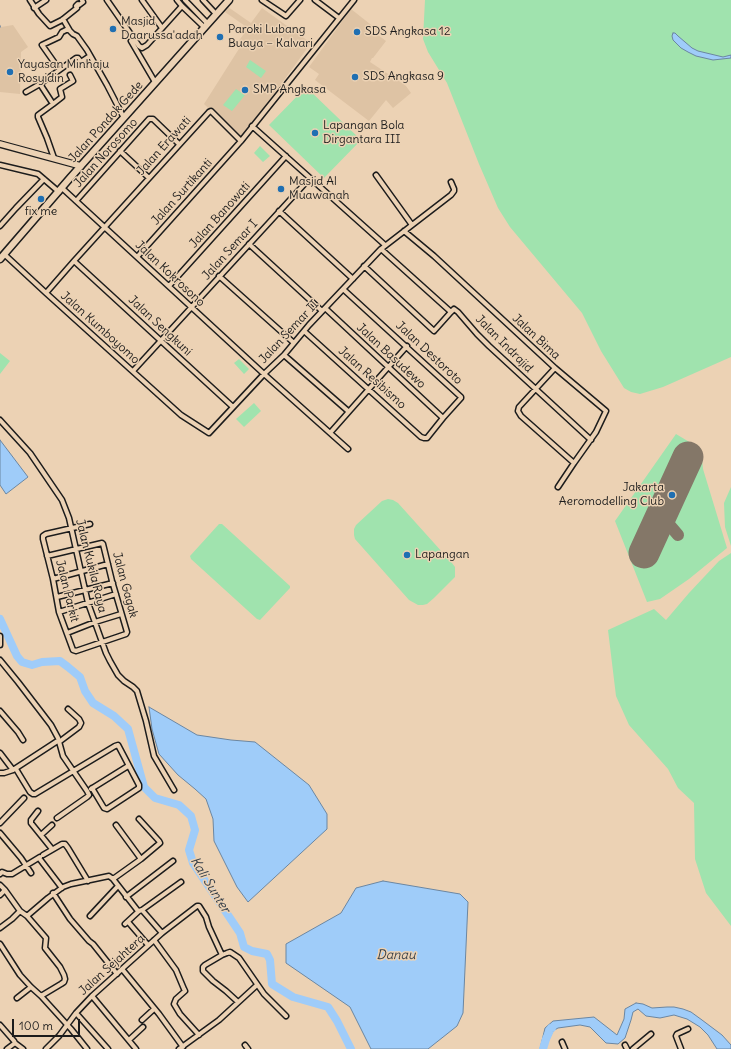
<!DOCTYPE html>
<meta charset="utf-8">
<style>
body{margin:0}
#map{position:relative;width:731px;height:1049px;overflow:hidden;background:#ecd2b4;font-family:Delius,sans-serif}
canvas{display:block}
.scale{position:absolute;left:12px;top:1019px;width:68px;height:18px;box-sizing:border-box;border:2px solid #1c1c1c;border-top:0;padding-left:5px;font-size:12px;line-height:14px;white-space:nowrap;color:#1c1c1c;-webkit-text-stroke:3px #ecd2b4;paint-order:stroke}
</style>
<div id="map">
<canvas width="731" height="1049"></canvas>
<div class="scale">100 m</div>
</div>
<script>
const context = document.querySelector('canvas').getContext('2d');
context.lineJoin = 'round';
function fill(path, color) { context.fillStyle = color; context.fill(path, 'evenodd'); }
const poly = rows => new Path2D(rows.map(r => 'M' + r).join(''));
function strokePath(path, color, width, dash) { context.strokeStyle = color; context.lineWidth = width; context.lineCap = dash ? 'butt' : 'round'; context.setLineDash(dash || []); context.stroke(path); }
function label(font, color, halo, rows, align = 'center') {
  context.font = font + ' Delius,sans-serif'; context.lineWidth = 3; context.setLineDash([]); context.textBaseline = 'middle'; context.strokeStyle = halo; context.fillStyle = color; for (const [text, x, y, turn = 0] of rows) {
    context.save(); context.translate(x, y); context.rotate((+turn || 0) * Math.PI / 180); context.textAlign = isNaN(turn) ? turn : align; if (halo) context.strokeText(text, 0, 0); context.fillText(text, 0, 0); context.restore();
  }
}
fill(poly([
 [228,7,251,23,262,8,311,43,287,76,240,139,204,104,242,44,238,42,248,28,225,12],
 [351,9,375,28,377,25,382,29,378,35,386,41,373,58,372,58,370,62,402,83,406,86,411,93,393,108,386,100,369,121,315,80,319,74,309,67],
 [0,24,1,27,13,25,28,47,21,52,20,94,0,92]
]), '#dec3a4');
fill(poly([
 [425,0,731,0,731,357,663,387,640,394,631,392,624,388,601,351,582,313,510,227,498,208,479,164,447,83,428,52,423,39],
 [250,60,266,71,261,78,246,67],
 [306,87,361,140,324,178,269,125],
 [236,89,245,95,232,111,223,105],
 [260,146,270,156,263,162,254,153],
 [0,353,10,361,0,374],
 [239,359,249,369,244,374,234,363],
 [254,403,261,411,244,427,236,419],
 [676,434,701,449,703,469,727,548,689,579,660,599,647,602,615,521],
 [731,487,731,546,725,527,724,503],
 [388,499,393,500,398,503,452,563,455,567,455,577,434,598,427,604,423,605,418,605,409,600,355,539,354,535,354,529,356,525,382,501],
 [219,524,222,524,290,586,290,588,260,620,257,619,191,559,190,556],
 [731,553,731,926,706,893,695,859,694,803,678,788,668,769,629,725,616,696,608,630,654,609,666,620,689,593,719,561]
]), '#a0e3ae');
const water = poly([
 [673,33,675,33,678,36,692,48,698,51,723,57,731,55,731,58,713,60,696,56,688,52,681,48,673,40,672,36,673,33],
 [0,440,28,477,6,494,0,485,0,440],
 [149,707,197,735,231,740,255,742,309,785,327,814,327,829,248,902,237,887,214,841,213,819,206,799,195,789,178,775,159,754,152,729,149,707],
 [383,881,460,894,468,902,463,1013,457,1026,428,1049,371,1049,350,1007,286,963,286,944,341,913,356,888,383,881],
 [636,1003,643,1004,652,1008,667,1007,674,1007,683,1009,691,1012,702,1020,722,1035,731,1045,731,1049,717,1049,708,1035,700,1027,687,1019,674,1015,660,1018,646,1016,638,1009,633,1012,631,1020,625,1038,618,1044,606,1043,590,1027,580,1025,558,1028,553,1031,547,1044,546,1049,540,1049,545,1028,553,1021,594,1017,617,1035,624,1019,625,1009,636,1003]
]);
fill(water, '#9fccf9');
strokePath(water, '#6b86a1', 1);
strokePath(poly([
 [0,26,0,27]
]), '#6b86a1', 1.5);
strokePath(poly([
 [0,619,17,656,22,662,32,665,42,662,60,661,68,667,80,677,85,691,93,703,114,716,128,729,144,787,155,798,179,805,191,816,195,830,189,850,193,863,240,933,244,947,252,951,267,954,270,960,272,984,293,997,328,1007,337,1021,351,1049],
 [543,1049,546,1039,551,1028,552,1028]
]), '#9fccf9', 8);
strokePath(poly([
 [661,515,678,535]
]), '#847768', 12);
strokePath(poly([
 [644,553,688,457]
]), '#847768', 31);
const minor = poly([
 [30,0,39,14,50,26,62,20,77,8,76,6,78,4,79,5,83,2,82,0],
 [107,0,139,46,142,48,147,45,182,6],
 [142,0,162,28],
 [177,0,182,6,204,27],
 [185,0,208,24],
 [203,0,216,14],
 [262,0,286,16,300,0],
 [315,0,339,18],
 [34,8,46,0],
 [63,19,70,31,73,34,77,36,87,50,107,85,124,118],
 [131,41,155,82],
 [54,62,42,45,59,37,62,32,68,29],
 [40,84,53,104,38,115,38,117,47,138,54,158],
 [26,92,40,84,76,58,78,58,81,62,90,56],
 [53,104,62,97,60,89,73,81,70,75],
 [252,126,385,245],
 [241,141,211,111,209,112,74,261,46,293,181,415,209,433,264,374,284,355,309,325,381,249,451,195,454,191,454,189,451,182],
 [120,151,149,178],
 [0,165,38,174,59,192],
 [376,175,412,225],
 [62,188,264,374,348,449],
 [76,201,149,119,153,119,179,144],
 [279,211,353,279],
 [0,226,16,208,44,179],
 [404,231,434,256,555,368,606,411,596,432,574,463,558,487],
 [249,244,322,311],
 [381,249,451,312,454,309,458,312,477,334,489,346,591,440],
 [4,254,46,293],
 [137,257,241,141,354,0],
 [74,261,233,407],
 [364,266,434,331,451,312],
 [219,276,294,343],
 [169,286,286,156],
 [325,308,443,418],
 [304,331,421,437,424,438,427,438,443,418,461,398,461,397,343,289],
 [284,355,348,411],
 [555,368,519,407,518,411,521,416,574,463],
 [133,371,310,178],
 [0,420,30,453,62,500,69,518,88,603,106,653,110,661,118,675,124,681,133,687,137,691,146,721,154,756,174,790],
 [330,433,407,346],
 [47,556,102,543,103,544,112,581,127,632,126,634,76,651,73,650,59,612,53,579,43,539,43,536,46,534,90,524],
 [53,579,108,564],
 [57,597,113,583],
 [59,612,116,594],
 [67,633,95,622,121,614],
 [0,636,0,645],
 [0,660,18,682,51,725,58,738,63,756,87,791,89,795,87,797,57,818],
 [0,711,18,732,23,740],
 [59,742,79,727,81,723,79,719,68,709],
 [0,753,13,770],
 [16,769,30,792,33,794,35,794,115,746,118,745,139,785,139,788,107,809,104,808,92,788],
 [0,773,4,773,13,770,59,740],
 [91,789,128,766],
 [38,811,31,820,31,823,52,849],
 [0,823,24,798],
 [116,825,141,859],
 [0,833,21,858,31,873],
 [41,835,52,825],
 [43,855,62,844,65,844,68,848,88,881],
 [39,858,62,888],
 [0,874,2,872,7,874,12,874,40,857],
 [113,879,141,859,160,843,159,841,139,819],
 [0,885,5,890,20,911,27,916,46,938,45,948,60,967,64,975,65,979,64,982,61,984,41,996],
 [53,893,70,919,89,941,93,944,117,974],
 [0,895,5,890],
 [126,897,173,861],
 [142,910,181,882],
 [27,916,48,898,63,887,71,884,109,876,113,879,138,911,139,911,142,910,162,933],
 [90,916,118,886],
 [129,923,148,945],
 [125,924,139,911],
 [0,928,12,919,20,911],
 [154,940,176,970,184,989,185,991,176,999,174,1004,180,1014,199,1035],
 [0,944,20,975,31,987,41,996,71,1029,87,1049],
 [122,969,159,1014,183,1047],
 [92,996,136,1049],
 [17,998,31,987],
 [238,1002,226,991,213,981,203,971,203,967,205,965,222,955,227,953,230,952,239,958,264,994,286,1016],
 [76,1013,108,1049],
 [142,1020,154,1009],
 [0,1025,14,1041,15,1043,23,1049],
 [129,1040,143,1027],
 [562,1042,565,1049],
 [245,1045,248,1049],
 [625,1045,627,1049],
 [7,1049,15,1043],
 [46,1049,59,1036,76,1013,92,996,162,933,197,906,199,906,206,917,209,927,222,955],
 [179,1049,219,1020,257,985],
 [633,1049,651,1034],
 [681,1049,676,1036,677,1034,688,1029]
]);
const secondary = poly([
 [0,144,81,166]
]);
const primary = poly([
 [0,259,70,178,229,0]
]);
strokePath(minor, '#1c1c1c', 7);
strokePath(secondary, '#1c1c1c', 8);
strokePath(primary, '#1c1c1c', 9);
strokePath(minor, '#ecd2b4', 4);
strokePath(secondary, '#ecd2b4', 5.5);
strokePath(primary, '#ecd2b4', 6);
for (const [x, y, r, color] of [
 [113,29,4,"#1f6fb2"],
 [357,32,4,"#1f6fb2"],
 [220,37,4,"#1f6fb2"],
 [10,72,4,"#1f6fb2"],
 [355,77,4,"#1f6fb2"],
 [245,90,4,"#1f6fb2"],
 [315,133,4,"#1f6fb2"],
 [281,189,4,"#1f6fb2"],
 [41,199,4,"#1f6fb2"],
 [672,495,4,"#1f6fb2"],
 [407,555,4,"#1f6fb2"]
]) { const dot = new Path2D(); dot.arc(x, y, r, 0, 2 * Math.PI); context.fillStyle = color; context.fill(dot); strokePath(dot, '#ecd2b4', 1.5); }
label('12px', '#1c1c1c', '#ecd2b4', [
 ["Masjid",121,22],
 ["Daarussa'adah",121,36],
 ["Paroki Lubang",228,30],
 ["Buaya – Kalvari",228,44],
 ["SDS Angkasa 12",365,32],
 ["Yayasan Minhaju",18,65],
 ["Rosyidin",18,79],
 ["SDS Angkasa 9",363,77],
 ["SMP Angkasa",253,90],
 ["Lapangan Bola",323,126],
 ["Dirgantara III",323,140],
 ["Masjid Al",289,182],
 ["Muawanah",289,196],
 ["fix me",41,212,"center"],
 ["Jakarta",664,488,"right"],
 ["Aeromodelling Club",664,502,"right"],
 ["Lapangan",415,555]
], 'left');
label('12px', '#1c1c1c', '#ecd2b4', [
 ["Jalan Pondok Gede",106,122,-48],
 ["Jalan Erawati",164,146,-48],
 ["Jalan Norosomo",106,153,-48],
 ["Jalan Surtikanti",182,192,-48],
 ["Jalan Banowati",220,215,-48],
 ["Jalan Semar I",230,250,-48],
 ["Jalan Kokrosono",170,274,43],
 ["Jalan Sengkuni",160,326,43],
 ["Jalan Kumboyomo",100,328,42],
 ["Jalan Semar II",289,332,-47],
 ["Jalan Bima",536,337,43],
 ["Jalan Indrajid",504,344,45],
 ["Jalan Destoroto",429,353,43],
 ["Jalan Basudewo",391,356,43],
 ["Jalan Resibismo",372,378,42],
 ["Jalan Kukila Raya",91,566,76],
 ["Jalan Gagak",125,585,75],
 ["Jalan Parkit",67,591,76],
 ["Jalan Sejahtera",112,965,-42]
]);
label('italic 13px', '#363f48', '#ecd2b4', [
 ["Kali Sunter",210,885,58],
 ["Danau",396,955]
]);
</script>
